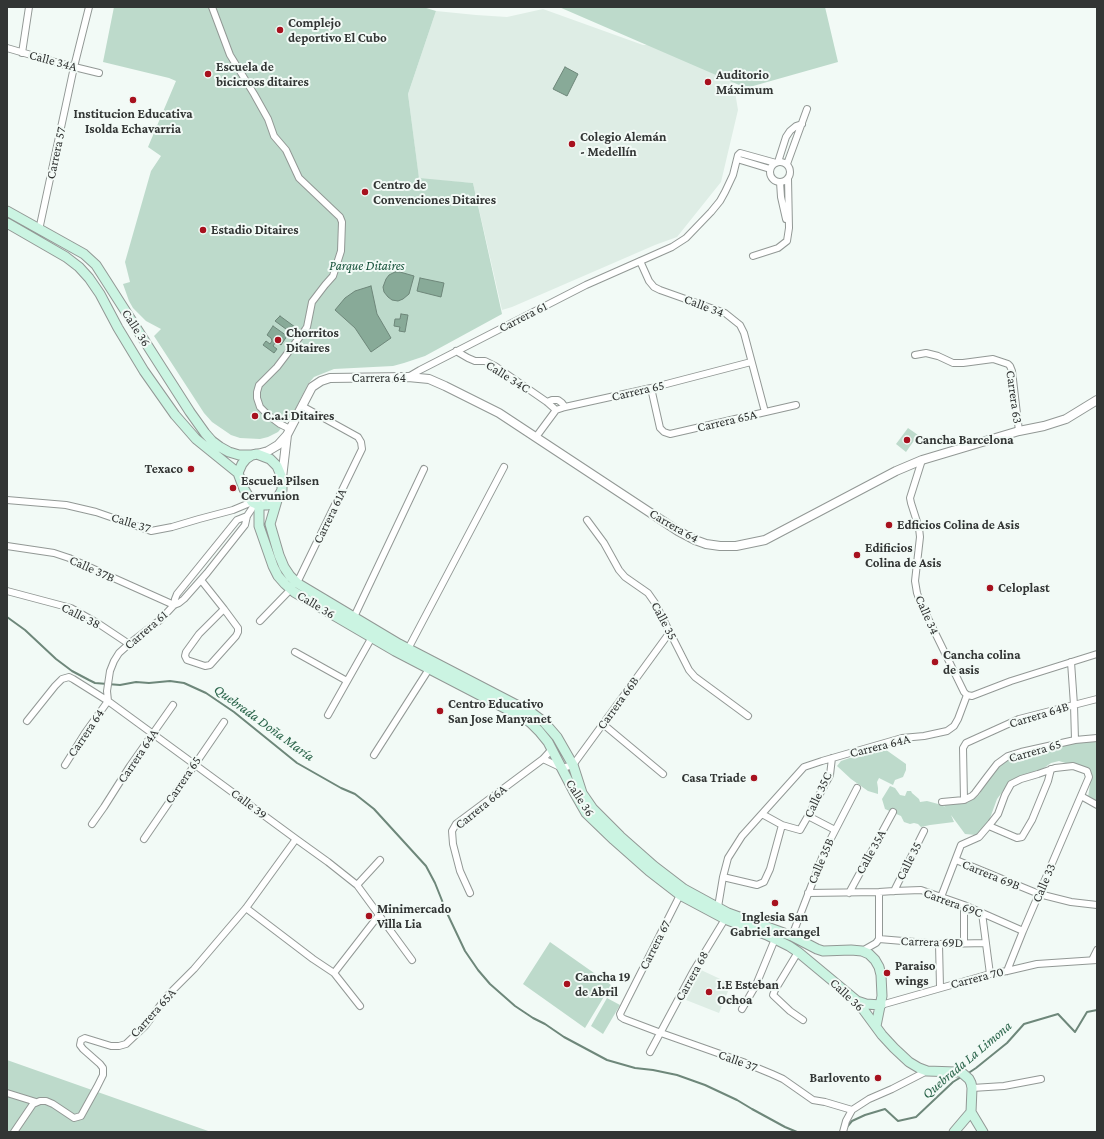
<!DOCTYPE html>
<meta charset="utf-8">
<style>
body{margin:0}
#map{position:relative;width:1104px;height:1139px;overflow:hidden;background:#f2faf6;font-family:"Crimson Pro",serif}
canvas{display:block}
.frame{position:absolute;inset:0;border:8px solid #323534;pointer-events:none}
</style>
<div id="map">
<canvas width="1104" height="1139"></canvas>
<div class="frame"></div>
</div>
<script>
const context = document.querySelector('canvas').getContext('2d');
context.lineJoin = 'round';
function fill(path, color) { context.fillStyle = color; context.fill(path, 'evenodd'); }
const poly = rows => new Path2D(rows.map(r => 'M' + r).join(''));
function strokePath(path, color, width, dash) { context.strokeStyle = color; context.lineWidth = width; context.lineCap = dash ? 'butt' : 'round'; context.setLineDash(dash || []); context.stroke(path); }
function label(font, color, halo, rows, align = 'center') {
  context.font = font + ' "Crimson Pro",serif'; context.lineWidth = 4; context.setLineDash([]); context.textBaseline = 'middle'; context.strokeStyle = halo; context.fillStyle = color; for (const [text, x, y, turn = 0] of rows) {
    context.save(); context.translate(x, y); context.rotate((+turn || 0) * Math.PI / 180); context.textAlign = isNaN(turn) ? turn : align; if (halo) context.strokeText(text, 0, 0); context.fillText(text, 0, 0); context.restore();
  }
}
fill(poly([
 [543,9,643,45,727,44,738,110,721,182,677,237,655,245,512,307,502,310,473,183,419,179,408,94,436,11,476,15,507,17],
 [701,970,731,984,719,1013,686,1000]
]), '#deede5');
fill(poly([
 [114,7,423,7,436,11,408,94,419,178,473,183,502,314,425,356,404,363,393,366,334,369,314,377,308,384,293,414,278,432,268,437,260,439,240,438,231,435,212,422,204,413,154,336,161,329,146,321,133,308,129,301,123,284,130,282,125,262,151,171,161,156,148,147,176,81,169,78,103,62],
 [559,7,825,7,838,62,746,88],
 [908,428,918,435,906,452,896,444],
 [1097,741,1097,803,1088,798,1091,777,1088,770,1059,761,1051,763,1038,772,1010,782,997,799,989,821,976,835,965,834,951,815,954,822,930,825,921,827,918,824,914,823,910,824,904,822,901,816,885,809,882,799,890,786,895,788,900,795,905,796,907,791,911,791,912,793,919,799,920,802,927,801,942,805,946,808,943,805,965,801,974,799,979,795,987,780,997,767,1008,757,1021,753,1038,752,1075,743],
 [882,747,906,764,906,770,903,777,895,780,893,785,879,778,877,782,878,788,878,794,868,791,851,779,837,766,841,761],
 [550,942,611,985,585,1028,523,984],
 [607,998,620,1005,603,1034,591,1026],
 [7,1060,211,1132,7,1132]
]), '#bddacb');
const water = poly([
 [565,67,578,74,567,96,553,89,565,67],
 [395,272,400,272,414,276,409,294,403,299,398,301,392,300,388,297,384,292,383,287,386,279,389,275,395,272],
 [420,278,444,283,441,297,417,291,420,278],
 [371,286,377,314,391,338,371,352,355,328,335,310,345,298,355,291,371,286],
 [401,314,408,315,405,332,399,331,400,327,394,326,395,319,400,319,401,314],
 [280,316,295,327,290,332,275,321,280,316],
 [273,326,287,336,281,345,277,342,275,343,273,346,277,349,274,353,263,345,266,341,270,344,272,341,271,338,267,335,273,326]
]);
fill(water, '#88aa98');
strokePath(water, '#6e877a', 1);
strokePath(poly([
 [7,617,25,630,56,659,72,671,89,680,95,683,120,685,136,682,149,683,170,681,184,683,206,693,234,712,297,763,341,788,355,794,374,809,426,866,435,883,447,913,465,951,478,970,490,984,515,1006,533,1018,545,1024,564,1037,607,1060,635,1068,653,1070,677,1075,705,1085,737,1100,752,1109,785,1127,797,1132],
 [967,1074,976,1068,1007,1043,1024,1024,1058,1014,1075,1032,1087,1012,1097,1010],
 [847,1127,852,1121,865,1115,885,1109,898,1121,916,1117,953,1082,961,1077]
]), '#6e877a', 2);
const minor = poly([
 [212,7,230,55,254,94,268,119,274,136,286,150,299,178,340,217,342,222,341,251,333,276,325,285,312,302,307,327,305,330,277,367,259,385,257,392,257,398,260,407,268,415,280,424,290,429],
 [7,48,62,64,99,73],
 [22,53,29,7],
 [737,159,770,169],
 '770 172a10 10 0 1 1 20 0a10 10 0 1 1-20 0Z',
 [778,162,786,137,790,131,796,126,802,124],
 [787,164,807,109],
 [780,182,781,197,786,219],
 [39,230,74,67,89,7],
 [753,256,778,248,787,241,789,228,788,178],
 [640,261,649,281,654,287,660,290,725,313,740,325,744,333,765,412],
 [456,351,468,358,475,361,485,361,495,366,547,402,556,410],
 [915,355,926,353,938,356,953,363,963,363,993,359,1008,364,1010,366,1012,371,1019,431],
 [408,377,420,370,586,285,672,247,686,238,711,212,720,201,725,192,733,175,738,155,740,153,776,163],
 [651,388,660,428,664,432,670,434,796,405],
 [547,402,552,400,558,400,562,403,565,407],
 [536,437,556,410,565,407,651,388,751,362],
 [922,460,910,498,911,503,919,528,920,537,915,581,917,593,921,604,964,692,967,695],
 [7,500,66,505,96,512,151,531,172,527,199,519,233,510,252,502],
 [587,520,604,543,619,570,625,577,648,593,655,603,689,670,695,677,748,716],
 [7,546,54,553,69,558,174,605],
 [201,580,224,609,238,628,238,632,236,636,210,665,205,666,187,660,185,656,186,652,199,634,224,609],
 [297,583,362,449,361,442,358,437,302,406],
 [7,591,71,608,99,624,129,644],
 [174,605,175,599,177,594,237,520,247,516],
 [354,617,424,469],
 [260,621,291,589],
 [408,649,504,467],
 [295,652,347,681],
 [1071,662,1074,705,1075,740],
 [328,715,372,637],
 [27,721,55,686,62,679,69,677,73,679,108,701,194,764,296,839,328,862,357,885,412,960],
 [603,724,663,774],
 [374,755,429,669],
 [543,759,562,768,573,765,670,632],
 [65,765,85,733,108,701,107,691,110,671,114,661,119,653,129,644,160,620,174,605,179,603,184,599,207,573,245,525,247,516,255,504],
 [1081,796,1097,805],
 [964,800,963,748,966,743,1019,719,1097,699],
 [942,802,964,800,972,796,975,793,987,777,997,764,1008,756,1021,752,1075,740,1097,738],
 [762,814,782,825,800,830,808,816,830,775,832,758],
 [808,816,835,830],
 [92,824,104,807,130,766,173,705],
 [989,826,1017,838,1022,837,1032,820,1048,781,1051,769],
 [144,839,224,722],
 [956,860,1039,894,1071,902,1097,905],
 [723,877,757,885,764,882,770,869,782,825],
 [357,885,380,860],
 [894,891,924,831],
 [470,893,460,871,453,844,452,831,456,824,543,759,552,749],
 [808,893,879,892,894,891,921,890,964,905,1023,931],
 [849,893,893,812],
 [680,895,625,1004,620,1014,621,1017,624,1019,661,1033,743,1062,772,1074,783,1079,813,1100,825,1102,852,1110],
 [941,897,961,845,979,837,991,823,998,814,1005,795,1011,784,1021,779,1038,774,1055,768,1073,766,1087,771,1089,777,1023,931,1007,971],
 [718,907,723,877,728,858,742,836,804,767,822,761,902,738,924,736,947,731,954,726,958,719,967,695,972,696,1011,681,1097,654],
 [246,908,313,959,334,973,360,1006],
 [982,913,990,974],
 [792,936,825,850,857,788],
 [879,939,939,944,986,943],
 [964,943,964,905],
 [939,944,940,987],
 [862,951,876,943,879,939,879,892],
 [798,952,775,990,773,995,790,1011,803,1020],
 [1092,960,1097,950],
 [334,973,379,915],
 [881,1005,990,974,1007,971,1037,964,1097,960],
 [742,1009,756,985,775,939],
 [650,1052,694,970,725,919],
 [972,1088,1004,1086,1041,1079],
 [7,1093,36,1102],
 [14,1132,33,1104,40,1101,46,1101,53,1104,74,1118,81,1116,97,1087,103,1075,103,1068,100,1064,83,1049,80,1045,81,1040,85,1038,111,1046,119,1046,126,1044,145,1026,168,995,194,969,246,908,296,839],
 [843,1132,846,1121,852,1110,869,1099,892,1089,927,1071]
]);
const tertiary = poly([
 [257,454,268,451,278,445,287,435,312,387,321,381,330,378,408,377,429,379,445,386,499,413,678,531,695,540,706,544,720,546,736,546,765,540,896,471,922,460,1019,431,1044,426,1066,419,1097,400],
 [282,478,287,435]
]);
const secondary = poly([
 [7,211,84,254,96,265,190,412,205,433,212,441,220,447,229,452,239,455,252,455],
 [7,223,66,257,79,267,89,278,100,294,118,328,144,371,175,415,196,439,238,473],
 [257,454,270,459,277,466,282,478,282,490,278,497,274,502,267,505,259,505,252,502,244,489,238,473,242,464,246,459,252,455,257,454],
 [278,497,270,524,279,555,284,567,290,576,297,583,399,644,532,713,544,722,557,737,573,765,582,793,593,809,620,836,654,866,684,889,728,913,792,936,817,949,823,951,851,950,862,951,869,954,875,960,879,967,881,975,882,996,876,1026],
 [259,505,259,526,273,566,278,576,285,584,294,592,395,651,522,717,531,723,539,731,548,742,574,792,586,813,614,840,649,871,680,895,725,919,767,935,789,946,798,952,857,1001,882,1035,894,1048,909,1062,919,1068,927,1071,956,1072,961,1072,969,1079,971,1083,972,1088,971,1112,983,1132],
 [857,1001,866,1004,881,1005],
 [954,1132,971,1112]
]);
strokePath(minor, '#929895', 8);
strokePath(tertiary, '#929895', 10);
strokePath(secondary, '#929895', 11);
strokePath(minor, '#fff', 6);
strokePath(tertiary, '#fff', 8);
strokePath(secondary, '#cbf4e2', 9);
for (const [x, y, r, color] of [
 [280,30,4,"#a7111e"],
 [208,74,4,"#a7111e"],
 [708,82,4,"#a7111e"],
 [133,100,4,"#a7111e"],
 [572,144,4,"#a7111e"],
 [365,192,4,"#a7111e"],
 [203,230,4,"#a7111e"],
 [278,340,4,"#a7111e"],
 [255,416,4,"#a7111e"],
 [907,440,4,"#a7111e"],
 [191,469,4,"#a7111e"],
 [233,488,4,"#a7111e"],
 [889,525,4,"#a7111e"],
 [857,555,4,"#a7111e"],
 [990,588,4,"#a7111e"],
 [935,662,4,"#a7111e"],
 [440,711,4,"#a7111e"],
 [754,778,4,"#a7111e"],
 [775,903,4,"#a7111e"],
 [369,916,4,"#a7111e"],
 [887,973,4,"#a7111e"],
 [567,984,4,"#a7111e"],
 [709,992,4,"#a7111e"],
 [878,1078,4,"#a7111e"]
]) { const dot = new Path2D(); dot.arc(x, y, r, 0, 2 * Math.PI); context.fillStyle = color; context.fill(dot); strokePath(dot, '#f2faf6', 1.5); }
label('bold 13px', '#323534', '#f2faf6', [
 ["Complejo",288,23],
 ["deportivo El Cubo",288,38],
 ["Escuela de",216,67],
 ["bicicross ditaires",216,82],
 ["Auditorio",716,75],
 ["Máximum",716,90],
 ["Institucion Educativa",133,114,"center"],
 ["Isolda Echavarria",133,129,"center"],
 ["Colegio Alemán",580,137],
 ["- Medellín",580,152],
 ["Centro de",373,185],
 ["Convenciones Ditaires",373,200],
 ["Estadio Ditaires",211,230],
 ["Chorritos",286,333],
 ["Ditaires",286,348],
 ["C.a.i Ditaires",263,416],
 ["Cancha Barcelona",915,440],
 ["Texaco",183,469,"right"],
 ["Escuela Pilsen",241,481],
 ["Cervunion",241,496],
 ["Edficios Colina de Asis",897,525],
 ["Edificios",865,548],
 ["Colina de Asis",865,563],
 ["Celoplast",998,588],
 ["Cancha colina",943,655],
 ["de asis",943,670],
 ["Centro Educativo",448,704],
 ["San Jose Manyanet",448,719],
 ["Casa Triade",746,778,"right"],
 ["Minimercado",377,909],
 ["Villa Lia",377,924],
 ["Inglesia San",775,917,"center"],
 ["Gabriel arcangel",775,932,"center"],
 ["Paraiso",895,966],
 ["wings",895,981],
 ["Cancha 19",575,977],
 ["de Abril",575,992],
 ["I.E Esteban",717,985],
 ["Ochoa",717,1000],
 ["Barlovento",870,1078,"right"]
], 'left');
label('13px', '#323534', '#f2faf6', [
 ["Calle 34A",53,61,15],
 ["Carrera 57",56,153,-78],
 ["Calle 34",704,306,21],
 ["Carrera 61",523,317,-27],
 ["Calle 36",136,328,57],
 ["Calle 34C",508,377,32],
 ["Carrera 64",379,378],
 ["Carrera 65",638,391,-13],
 ["Carrera 63",1014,397,82],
 ["Carrera 65A",727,421,-13],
 ["Carrera 61A",330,516,-64],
 ["Calle 37",131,523,17],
 ["Carrera 64",674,526,30],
 ["Calle 37B",92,569,24],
 ["Calle 36",316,605,31],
 ["Calle 34",927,615,66],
 ["Calle 38",81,616,27],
 ["Calle 35",664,621,62],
 ["Carrera 61",146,630,-41],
 ["Carrera 66B",618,703,-54],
 ["Carrera 64B",1039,715,-17],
 ["Carrera 64",86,733,-56],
 ["Carrera 64A",880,746,-14],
 ["Carrera 65",1035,751,-16],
 ["Carrera 64A",138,756,-56],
 ["Carrera 65",183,780,-56],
 ["Calle 35C",818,795,-65],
 ["Calle 36",580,798,57],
 ["Calle 39",249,804,37],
 ["Carrera 66A",481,807,-39],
 ["Calle 35A",871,852,-61],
 ["Calle 35B",821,861,-67],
 ["Calle 35",909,861,-63],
 ["Carrera 69B",991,875,22],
 ["Calle 33",1044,883,-67],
 ["Carrera 69C",953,903,20],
 ["Carrera 69D",932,942,2],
 ["Carrera 67",655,945,-63],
 ["Carrera 68",692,976,-61],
 ["Carrera 70",977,978,-14],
 ["Calle 36",847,995,43],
 ["Carrera 65A",153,1013,-48],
 ["Calle 37",738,1061,20]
]);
label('italic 13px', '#145038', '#f2faf6', [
 ["Parque Ditaires",367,266]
]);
label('italic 14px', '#2a644a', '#f2faf6', [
 ["Quebrada Doña María",264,723,36],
 ["Quebrada La Limona",967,1060,-40]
]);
</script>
